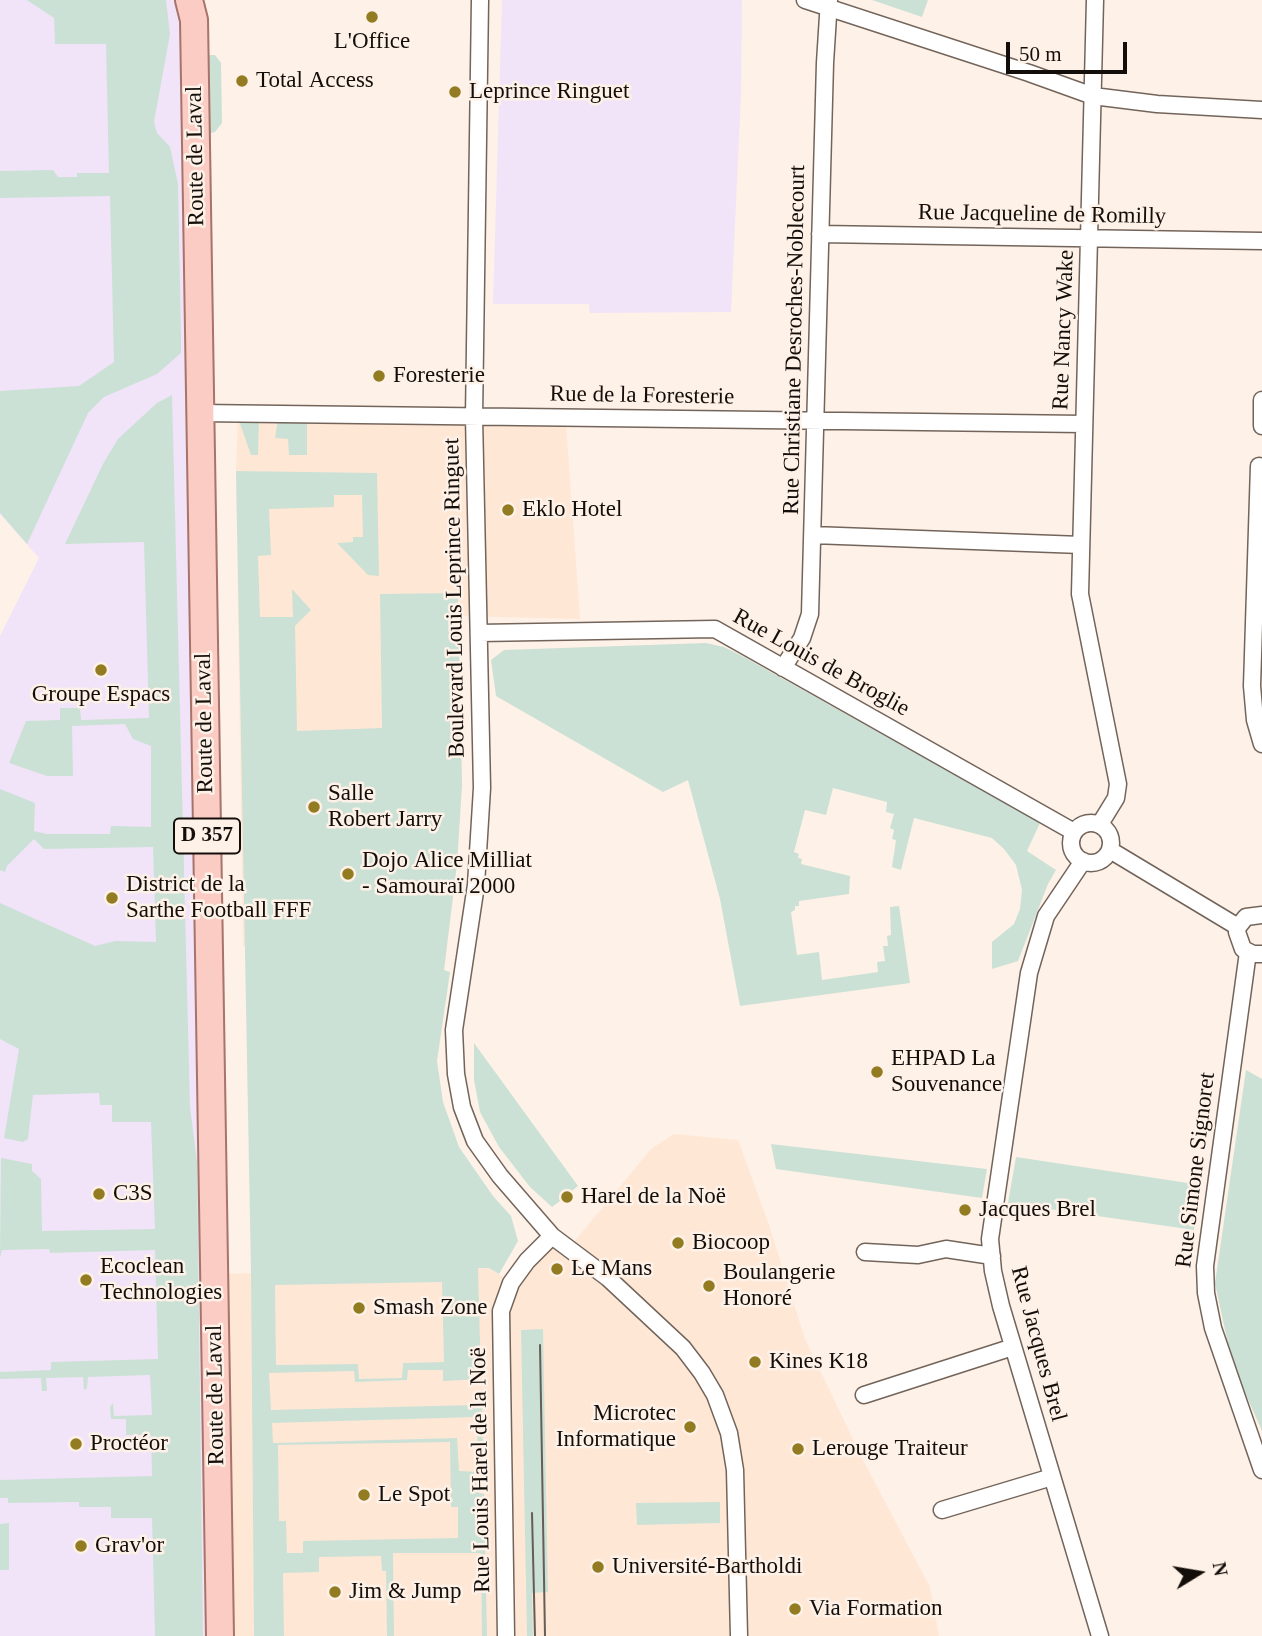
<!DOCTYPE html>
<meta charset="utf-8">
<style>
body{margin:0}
#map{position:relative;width:1262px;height:1636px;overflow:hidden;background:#fef1e7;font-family:Georgia,serif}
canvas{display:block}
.north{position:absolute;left:1164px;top:1538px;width:70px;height:70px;-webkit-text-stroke:5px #fef1e7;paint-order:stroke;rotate:79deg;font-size:19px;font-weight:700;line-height:28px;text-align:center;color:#140e0a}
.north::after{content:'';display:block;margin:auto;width:24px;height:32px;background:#140e0a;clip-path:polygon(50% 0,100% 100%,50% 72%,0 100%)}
.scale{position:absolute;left:1006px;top:42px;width:121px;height:32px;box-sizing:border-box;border:4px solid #140e0a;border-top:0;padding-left:9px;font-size:21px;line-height:24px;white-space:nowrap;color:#140e0a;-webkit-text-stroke:5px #fef1e7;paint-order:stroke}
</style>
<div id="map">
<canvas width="1262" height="1636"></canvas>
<div class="north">N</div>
<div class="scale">50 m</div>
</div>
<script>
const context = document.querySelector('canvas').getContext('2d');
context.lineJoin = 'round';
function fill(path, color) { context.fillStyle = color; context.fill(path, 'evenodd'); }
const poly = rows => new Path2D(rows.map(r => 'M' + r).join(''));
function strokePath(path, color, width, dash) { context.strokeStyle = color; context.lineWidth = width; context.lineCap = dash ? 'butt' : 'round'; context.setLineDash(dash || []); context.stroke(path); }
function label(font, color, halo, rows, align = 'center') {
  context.font = font + ' Georgia,serif'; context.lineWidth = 5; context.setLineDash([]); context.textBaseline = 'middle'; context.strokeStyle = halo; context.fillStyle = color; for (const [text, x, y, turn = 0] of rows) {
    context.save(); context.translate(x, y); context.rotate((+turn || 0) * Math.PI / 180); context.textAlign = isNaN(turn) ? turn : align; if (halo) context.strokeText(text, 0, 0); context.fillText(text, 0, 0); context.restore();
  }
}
fill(poly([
 [238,418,566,424,580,619,458,616,462,785,457,864,444,971,243,946,236,471],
 [674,1134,738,1140,769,1225,805,1339,864,1462,930,1587,939,1636,220,1636,214,1274,489,1268,511,1282,552,1236,569,1248,651,1149]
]), '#ffe7d6');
fill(poly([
 [0,0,189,0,220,1636,0,1636,0,636,39,558,0,514],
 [502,0,742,0,741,93,731,312,590,313,589,304,493,304]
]), '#f1e4f8');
fill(poly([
 [27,0,166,0,170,34,154,122,157,133,170,147,178,184,181,338,181,353,157,374,104,397,88,413,27,544,0,513,0,391,79,386,114,362,110,196,0,198,0,171,53,170,58,177,77,177,77,173,109,173,106,44,55,44,54,18],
 [872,0,928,0,922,17],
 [205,55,215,55,221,63,222,123,215,132,206,134],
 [172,395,190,1107,197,1162,203,1636,155,1636,152,1518,111,1518,111,1507,79,1507,79,1502,8,1503,8,1498,0,1498,0,1480,152,1476,151,1435,126,1435,126,1419,111,1419,110,1407,113,1403,114,1416,152,1415,150,1375,88,1377,87,1388,84,1390,83,1377,46,1378,47,1391,42,1391,41,1378,0,1379,0,1372,51,1370,51,1362,158,1359,155,1250,50,1253,49,1249,2,1250,0,1258,1,1158,32,1164,32,1171,41,1179,42,1231,155,1229,151,1122,112,1122,112,1105,100,1105,99,1093,33,1095,28,1139,23,1142,4,1138,19,1049,0,1039,0,903,95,946,115,941,156,942,153,847,44,849,34,839,7,866,5,872,0,870,0,789,35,803,34,831,47,834,110,834,111,826,151,827,151,746,133,739,125,724,72,726,73,776,47,776,9,763,26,721,60,720,60,708,80,708,81,720,149,718,144,542,65,544,103,464,118,439,157,403],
 [238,418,259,419,258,455,251,455],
 [278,419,307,419,307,455,289,455,288,439,275,438],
 [236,471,377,473,379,576,368,575,337,543,353,542,353,537,363,537,362,495,334,495,334,507,269,509,271,555,258,556,260,617,293,617,292,589,311,610,295,626,297,731,382,728,380,594,458,593,462,785,457,864,444,970,450,972,437,1061,443,1102,459,1147,493,1196,511,1216,518,1241,499,1274,489,1268,478,1268,481,1379,443,1381,443,1370,408,1370,407,1380,355,1382,354,1371,269,1373,271,1410,474,1405,474,1395,482,1396,483,1471,478,1472,479,1493,484,1494,487,1636,482,1636,481,1553,393,1553,394,1636,387,1636,386,1571,382,1571,381,1556,319,1557,319,1572,283,1573,284,1636,254,1636,251,1273],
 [442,1282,444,1362,403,1363,402,1378,359,1379,358,1364,276,1365,275,1285],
 [477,1417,478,1472,459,1471,457,1438,273,1443,272,1423],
 [450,1442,451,1507,458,1507,458,1538,303,1541,303,1553,287,1553,286,1521,279,1521,278,1445],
 [706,643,724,647,744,657,1040,823,1027,851,1056,870,1048,884,1018,961,992,969,992,942,1014,924,1020,909,1022,890,1016,865,1004,849,992,838,914,818,901,870,892,867,896,840,892,839,894,830,890,828,894,814,886,812,887,802,833,788,826,815,805,810,794,852,799,854,798,858,802,859,801,864,850,876,849,894,799,901,799,906,795,906,795,910,791,912,797,955,819,952,822,980,878,972,877,962,885,961,883,946,888,946,887,936,891,935,890,907,899,906,910,983,740,1006,720,899,688,780,663,792,496,696,491,660,504,650],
 [474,1043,578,1186,568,1194,566,1192,562,1196,564,1198,552,1207,530,1187,499,1147,480,1112,474,1080],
 [1246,1070,1262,1079,1262,1431,1232,1363,1215,1283],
 [771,1144,987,1169,982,1198,776,1169],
 [1016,1157,1201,1185,1194,1230,1008,1203],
 [543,1329,548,1592,532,1593,533,1636,527,1636,521,1330],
 [720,1502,720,1523,637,1525,636,1503],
 [9,1523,9,1570,0,1570,0,1524]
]), '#cbe1d5');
const minor = poly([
 [480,0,474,417,482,788,476,885,454,1030,456,1074,462,1107,475,1141,500,1176,552,1236,608,1278,683,1348,702,1373,715,1395,729,1433,735,1470,739,1636],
 [805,0,1029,73,1093,96,1157,104,1262,110],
 [1095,0,1080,594,1118,784,1116,798,1100,824],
 [820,234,1262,241],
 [1262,400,1262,426],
 [200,413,1084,424],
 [1259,466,1252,686,1255,720,1262,744],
 [813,535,1081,545],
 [479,633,715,629,1074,832],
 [783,668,802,638,810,614,825,63,829,0],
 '1071 843a20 20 0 1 1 40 0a20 20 0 1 1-40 0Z',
 [1110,850,1238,927],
 [1083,861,1046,916,1029,973,990,1239,993,1271,1001,1306,1100,1636],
 [1262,915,1246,917,1238,927,1237,932,1243,949,1253,954,1262,954],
 [1248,952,1205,1266,1206,1293,1213,1328,1262,1470],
 [865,1252,918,1255,946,1249,992,1256],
 [864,1395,1013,1347],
 [942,1510,1052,1477],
 [506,1636,501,1311,511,1283,527,1261,552,1236]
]);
const primary = poly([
 [189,0,194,20,220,1636]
]);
strokePath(minor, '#73645a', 19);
strokePath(primary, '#a7736a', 30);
strokePath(minor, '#fff', 16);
strokePath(primary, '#faccc4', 26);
strokePath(poly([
 [540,1345,545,1636],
 [532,1513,535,1636]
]), '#665d57', 2);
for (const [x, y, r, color] of [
 [372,17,7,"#927b21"],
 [242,81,7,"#927b21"],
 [455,92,7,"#927b21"],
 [379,376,7,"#927b21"],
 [508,510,7,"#927b21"],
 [101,670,7,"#927b21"],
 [314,807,7,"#927b21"],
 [348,874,7,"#927b21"],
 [112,898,7,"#927b21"],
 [877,1072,7,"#927b21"],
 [99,1194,7,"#927b21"],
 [567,1197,7,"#927b21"],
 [965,1210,7,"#927b21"],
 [678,1243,7,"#927b21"],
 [557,1269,7,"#927b21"],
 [86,1280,7,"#927b21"],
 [709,1286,7,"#927b21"],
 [359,1308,7,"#927b21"],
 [755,1362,7,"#927b21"],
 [690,1427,7,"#927b21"],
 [76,1444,7,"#927b21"],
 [798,1449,7,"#927b21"],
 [364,1495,7,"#927b21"],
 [81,1546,7,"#927b21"],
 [598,1567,7,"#927b21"],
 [335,1592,7,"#927b21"],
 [795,1609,7,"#927b21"]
]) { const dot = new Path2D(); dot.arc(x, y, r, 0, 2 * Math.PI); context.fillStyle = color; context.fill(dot); strokePath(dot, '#fef1e7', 2.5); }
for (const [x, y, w] of [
 [207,836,66]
]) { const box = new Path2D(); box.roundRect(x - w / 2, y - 17.5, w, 35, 5); context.fillStyle = '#fef1e7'; context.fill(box); strokePath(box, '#140e0a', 2); }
label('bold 21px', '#140e0a', null, [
 ["D 357",207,836]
]);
label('23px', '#140e0a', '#fef1e7', [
 ["L'Office",372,42,"center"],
 ["Total Access",256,81],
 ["Leprince Ringuet",469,92],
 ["Foresterie",393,376],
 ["Eklo Hotel",522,510],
 ["Groupe Espacs",101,695,"center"],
 ["Salle",328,794],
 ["Robert Jarry",328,820],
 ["Dojo Alice Milliat",362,861],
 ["- Samouraï 2000",362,887],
 ["District de la",126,885],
 ["Sarthe Football FFF",126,911],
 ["EHPAD La",891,1059],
 ["Souvenance",891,1085],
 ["C3S",113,1194],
 ["Harel de la Noë",581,1197],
 ["Jacques Brel",979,1210],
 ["Biocoop",692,1243],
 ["Ecoclean",100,1267],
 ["Technologies",100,1293],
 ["Le Mans",571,1269],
 ["Boulangerie",723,1273],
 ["Honoré",723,1299],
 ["Smash Zone",373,1308],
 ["Kines K18",769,1362],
 ["Microtec",676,1414,"right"],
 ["Informatique",676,1440,"right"],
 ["Proctéor",90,1444],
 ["Lerouge Traiteur",812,1449],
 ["Le Spot",378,1495],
 ["Grav'or",95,1546],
 ["Université-Bartholdi",612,1567],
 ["Jim & Jump",349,1592],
 ["Via Formation",809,1609]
], 'left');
label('23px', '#140e0a', '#fef1e7', [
 ["Route de Laval",196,156,-91],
 ["Rue Jacqueline de Romilly",1042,215,1],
 ["Rue Nancy Wake",1064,330,-88],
 ["Rue Christiane Desroches-Noblecourt",795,340,-89],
 ["Rue de la Foresterie",642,396,1],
 ["Boulevard Louis Leprince Ringuet",455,598,-91],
 ["Rue Louis de Broglie",821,663,29],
 ["Route de Laval",205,723,-91],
 ["Rue Simone Signoret",1196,1170,-83],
 ["Rue Jacques Brel",1038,1344,75],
 ["Route de Laval",216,1395,-91],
 ["Rue Louis Harel de la Noë",481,1470,-91]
]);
</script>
